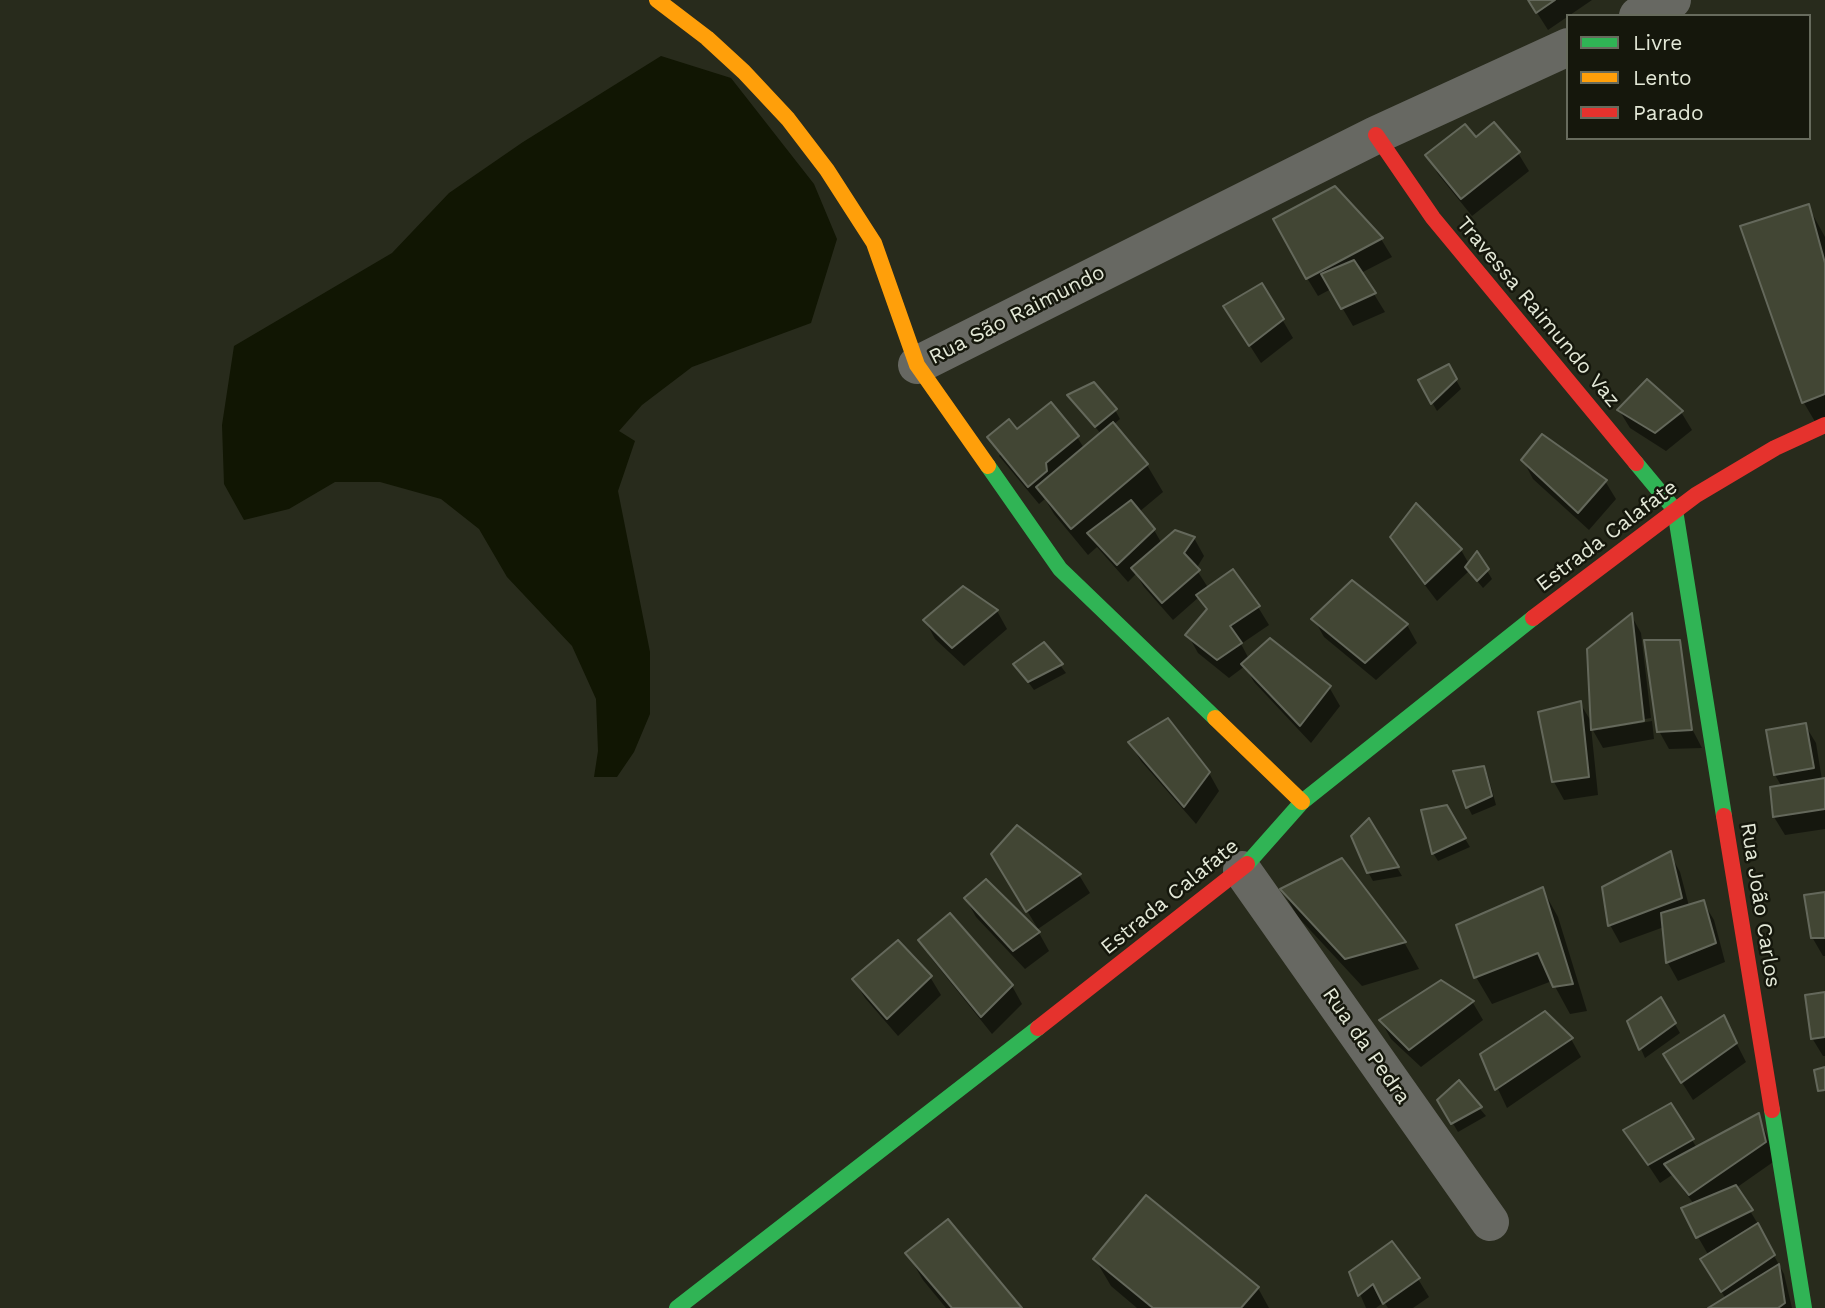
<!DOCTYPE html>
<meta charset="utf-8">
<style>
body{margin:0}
#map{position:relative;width:1825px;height:1308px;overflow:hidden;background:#282b1c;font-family:"Work Sans",sans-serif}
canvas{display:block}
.legend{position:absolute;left:1566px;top:14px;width:245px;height:126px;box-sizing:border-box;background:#15170c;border:2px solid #676b5d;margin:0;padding:9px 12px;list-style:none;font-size:21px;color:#e3e8d7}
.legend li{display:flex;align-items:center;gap:14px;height:35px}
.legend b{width:35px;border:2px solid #676b5d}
</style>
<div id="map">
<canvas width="1825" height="1308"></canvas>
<ul class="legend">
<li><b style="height:9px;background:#30b455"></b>Livre</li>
<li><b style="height:9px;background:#ff9f0a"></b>Lento</li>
<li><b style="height:9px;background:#e5322d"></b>Parado</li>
</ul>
</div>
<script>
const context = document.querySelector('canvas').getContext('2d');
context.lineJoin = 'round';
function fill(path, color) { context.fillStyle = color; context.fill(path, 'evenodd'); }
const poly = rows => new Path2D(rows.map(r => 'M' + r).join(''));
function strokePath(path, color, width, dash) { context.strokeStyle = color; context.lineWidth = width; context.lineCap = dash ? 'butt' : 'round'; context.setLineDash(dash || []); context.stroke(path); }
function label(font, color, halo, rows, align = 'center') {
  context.font = font + ' "Work Sans",sans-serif'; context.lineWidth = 5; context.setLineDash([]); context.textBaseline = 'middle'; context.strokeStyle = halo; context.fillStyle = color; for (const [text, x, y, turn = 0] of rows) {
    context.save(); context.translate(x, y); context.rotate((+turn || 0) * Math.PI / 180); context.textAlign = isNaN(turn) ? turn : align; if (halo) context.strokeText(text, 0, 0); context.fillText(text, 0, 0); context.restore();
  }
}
fill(poly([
 [661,56,731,78,814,184,837,239,811,323,692,367,642,405,619,431,635,441,618,491,650,652,650,714,634,752,617,777,594,777,598,751,596,699,572,646,507,577,479,529,441,499,380,482,335,482,289,509,244,520,224,484,222,425,234,346,392,253,449,193,523,142]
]), '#111603');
fill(poly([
 [1529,0,1592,0,1548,30],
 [1518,153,1529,171,1472,216,1438,174,1428,156],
 [1808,206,1825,237,1825,428,1820,430,1804,403,1742,227],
 [1381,239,1392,257,1361,273,1385,312,1353,326,1331,289,1318,296,1307,278],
 [1262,285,1293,338,1261,363,1236,324],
 [1449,367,1461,389,1437,411,1420,381],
 [1070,396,1115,410,1120,419,1113,425,1147,465,1163,492,1139,512,1154,530,1162,544,1194,538,1204,556,1196,569,1209,589,1258,607,1269,625,1241,644,1249,659,1329,687,1340,706,1311,743,1254,682,1245,666,1229,678,1198,653,1188,635,1207,611,1199,597,1173,620,1144,587,1136,574,1128,582,1097,547,1088,555,1054,514,1045,499,1039,504,999,456,1017,432,1077,437,1084,448,1101,434],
 [1619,410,1681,412,1692,430,1666,451,1630,428],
 [1523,460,1605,481,1616,499,1589,530,1533,479],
 [1416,505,1461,550,1469,564,1477,554,1492,579,1483,588,1469,571,1437,601,1402,555,1392,537],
 [997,611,1007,629,964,666,935,639,925,620],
 [1631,615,1641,633,1651,718,1599,727,1599,730,1652,721,1654,739,1603,748,1591,727,1598,795,1564,800,1554,782,1580,703,1592,723],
 [1314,619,1407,625,1417,643,1376,680,1324,637],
 [1646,641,1702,748,1669,749,1659,731],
 [1044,644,1066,673,1034,690,1015,664],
 [1805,725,1816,743,1822,780,1825,779,1825,829,1785,835,1774,817,1782,787,1775,775],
 [1130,743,1209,773,1219,791,1196,824,1141,761],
 [1483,767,1488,776,1496,805,1472,815,1468,807],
 [1446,807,1470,847,1438,861,1433,853],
 [1369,821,1402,876,1373,881,1368,872],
 [1018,827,1079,875,1090,893,1038,929,1004,872],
 [1670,854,1680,872,1689,906,1703,902,1714,920,1725,962,1678,981,1668,963,1664,927,1620,943,1610,925],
 [1282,890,1404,942,1419,969,1362,986,1298,917],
 [1543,890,1558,917,1587,1011,1570,1014,1552,981,1492,1004,1476,977],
 [1825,893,1825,956,1823,956,1812,937],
 [966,899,1039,933,1049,951,1025,969,976,917],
 [920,940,1012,986,1022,1004,992,1034,931,958],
 [930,977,941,995,898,1036,865,998,854,980],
 [1441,982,1473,1003,1483,1020,1421,1067,1391,1039,1381,1021],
 [1825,994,1825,1056,1823,1056,1812,1038],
 [1661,1000,1680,1033,1645,1058,1629,1022],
 [1723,1017,1746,1062,1693,1100,1676,1073],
 [1571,1039,1581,1057,1507,1108,1482,1055],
 [1458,1083,1486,1116,1458,1132,1439,1100],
 [1670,1105,1697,1148,1759,1115,1776,1160,1736,1188,1761,1229,1760,1230,1784,1274,1792,1308,1711,1308,1726,1299,1713,1278,1709,1256,1698,1237,1694,1204,1672,1175,1660,1183,1625,1130],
 [907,1253,1019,1308,946,1308,923,1280],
 [1095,1259,1258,1288,1269,1308,1137,1308,1111,1286],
 [1351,1273,1418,1279,1429,1297,1413,1308,1388,1308,1384,1302,1376,1308,1366,1308]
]), '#0007');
const building = poly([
 [1528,0,1555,0,1536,13,1528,0],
 [1494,122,1520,152,1461,199,1425,155,1465,124,1476,137,1494,122],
 [1335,186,1383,238,1306,279,1273,219,1335,186],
 [1809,204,1825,263,1825,394,1802,403,1740,226,1809,204],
 [1354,260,1376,293,1341,309,1321,274,1354,260],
 [1262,283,1284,319,1249,346,1223,306,1262,283],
 [1449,364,1457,379,1431,404,1418,380,1449,364],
 [1647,379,1683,411,1655,433,1617,410,1647,379],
 [1094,382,1117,409,1095,427,1067,395,1094,382],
 [1051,402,1079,436,1046,463,1047,471,1028,487,987,437,1009,419,1017,429,1051,402],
 [1113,422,1148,464,1071,529,1036,487,1113,422],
 [1542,434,1607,480,1578,513,1521,460,1542,434],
 [1131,500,1155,529,1117,565,1087,533,1131,500],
 [1416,503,1462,549,1425,584,1390,537,1416,503],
 [1175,530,1195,537,1184,553,1200,570,1162,603,1131,568,1175,530],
 [1477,551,1489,569,1477,581,1465,567,1477,551],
 [1233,569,1260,606,1230,626,1242,643,1217,660,1185,635,1207,609,1196,595,1233,569],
 [1352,580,1408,624,1365,663,1311,619,1352,580],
 [963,586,998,610,952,648,923,620,963,586],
 [1632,613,1644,721,1591,730,1587,649,1632,613],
 [1270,638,1331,686,1300,726,1241,664,1270,638],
 [1644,640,1680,640,1692,730,1657,732,1644,640],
 [1044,642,1063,664,1028,682,1013,664,1044,642],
 [1581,701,1589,777,1552,782,1538,712,1581,701],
 [1168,718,1210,772,1184,807,1128,742,1168,718],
 [1806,723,1814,768,1774,775,1766,730,1806,723],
 [1484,766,1492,796,1466,808,1453,771,1484,766],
 [1825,778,1825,809,1773,817,1770,787,1825,778],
 [1447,805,1466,838,1432,854,1421,810,1447,805],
 [1369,818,1399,867,1367,873,1351,836,1369,818],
 [1017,825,1081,874,1026,912,991,854,1017,825],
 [1671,851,1682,898,1608,926,1602,887,1671,851],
 [1342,858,1406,942,1345,959,1280,889,1342,858],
 [986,879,1040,932,1013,951,964,898,986,879],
 [1543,887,1573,984,1553,987,1538,953,1474,978,1456,925,1543,887],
 [1825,892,1825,938,1811,938,1804,895,1825,892],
 [1704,900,1716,943,1666,963,1661,913,1704,900],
 [950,913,1013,985,981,1017,918,940,950,913],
 [898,940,932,976,887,1019,852,979,898,940],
 [1441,980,1474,1001,1409,1050,1379,1020,1441,980],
 [1825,992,1825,1037,1811,1039,1805,995,1825,992],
 [1661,997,1676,1023,1639,1050,1627,1021,1661,997],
 [1545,1011,1573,1038,1495,1090,1480,1054,1545,1011],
 [1724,1015,1737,1043,1681,1083,1663,1054,1724,1015],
 [1825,1067,1825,1090,1818,1091,1814,1070,1825,1067],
 [1459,1080,1482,1107,1451,1124,1437,1100,1459,1080],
 [1671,1103,1694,1139,1648,1165,1623,1130,1671,1103],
 [1759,1113,1766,1142,1689,1195,1664,1164,1759,1113],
 [1736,1185,1753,1210,1696,1238,1681,1208,1736,1185],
 [1146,1195,1259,1287,1241,1308,1153,1308,1093,1259,1146,1195],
 [948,1219,1022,1308,952,1308,905,1253,948,1219],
 [1758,1223,1775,1255,1721,1292,1700,1259,1758,1223],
 [1392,1241,1420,1278,1383,1304,1373,1284,1358,1296,1349,1272,1392,1241],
 [1779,1264,1785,1303,1778,1308,1708,1308,1779,1264]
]);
fill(building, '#424634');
strokePath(building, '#64685b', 2);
strokePath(poly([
 [1638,16,1672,0],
 [917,365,1376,135,1568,47],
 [1242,870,1490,1222]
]), '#676862', 38);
strokePath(poly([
 [1636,463,1675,510,1724,816],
 [988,466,1060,569,1215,718],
 [1247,864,1302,802,1533,618],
 [1772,1110,1804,1308],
 [677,1308,1038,1028]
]), '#30b455', 16);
strokePath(poly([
 [657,0,707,38,744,72,788,119,827,170,874,243,917,365,988,466],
 [1215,718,1302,802]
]), '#ff9f0a', 16);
strokePath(poly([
 [1376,135,1433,218,1636,463],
 [1533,618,1696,495,1775,448,1825,425],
 [1724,816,1772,1110],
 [1038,1028,1247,864]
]), '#e5322d', 16);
label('21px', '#e3e8d7', '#15170c', [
 ["Travessa Raimundo Vaz",1538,312,50],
 ["Rua São Raimundo",1017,315,-27],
 ["Estrada Calafate",1607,536,-37],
 ["Estrada Calafate",1170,897,-39],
 ["Rua João Carlos",1760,905,81],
 ["Rua da Pedra",1366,1046,55]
]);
</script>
